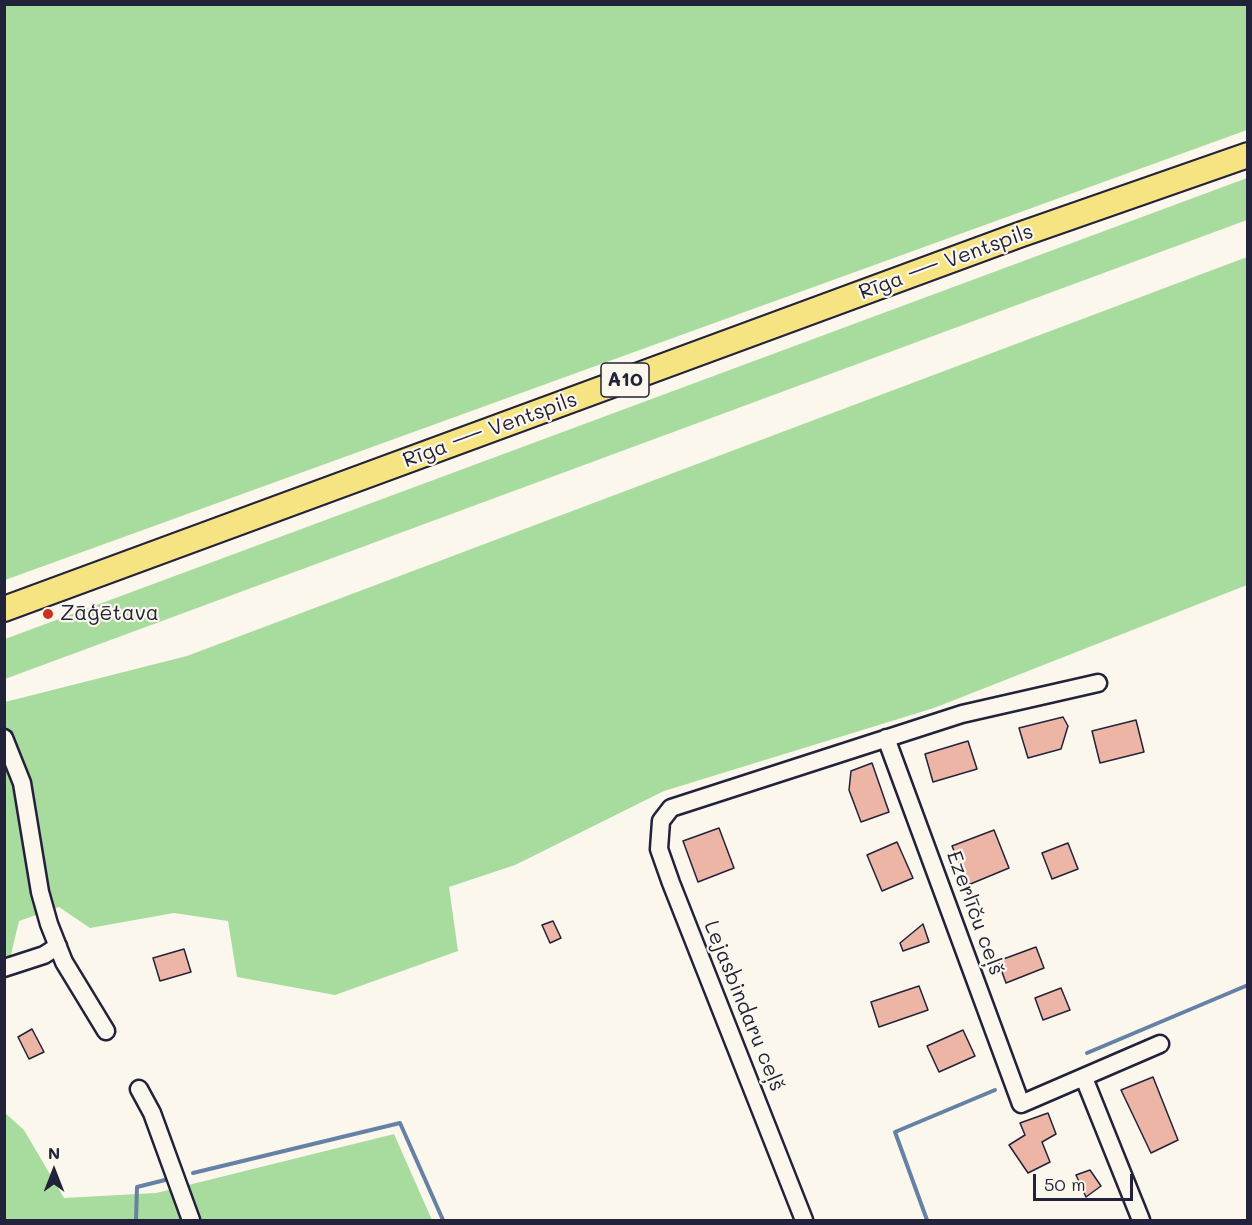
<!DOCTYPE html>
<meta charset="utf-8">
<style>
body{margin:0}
#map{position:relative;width:1252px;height:1225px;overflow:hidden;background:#fbf7ec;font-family:Mali,sans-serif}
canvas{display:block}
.frame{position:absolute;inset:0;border:6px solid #22223b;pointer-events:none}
.north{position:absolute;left:24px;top:1141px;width:60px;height:60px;-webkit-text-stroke:4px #fbf7ec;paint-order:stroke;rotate:0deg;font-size:16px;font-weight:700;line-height:24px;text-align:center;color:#22223b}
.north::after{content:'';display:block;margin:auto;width:21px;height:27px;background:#22223b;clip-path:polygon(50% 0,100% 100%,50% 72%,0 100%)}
.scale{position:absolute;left:1033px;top:1174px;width:100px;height:27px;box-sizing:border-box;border:3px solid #22223b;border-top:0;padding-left:8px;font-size:18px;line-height:21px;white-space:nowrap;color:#22223b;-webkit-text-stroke:4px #fbf7ec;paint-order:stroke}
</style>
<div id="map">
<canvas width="1252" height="1225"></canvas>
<div class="frame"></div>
<div class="north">N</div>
<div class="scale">50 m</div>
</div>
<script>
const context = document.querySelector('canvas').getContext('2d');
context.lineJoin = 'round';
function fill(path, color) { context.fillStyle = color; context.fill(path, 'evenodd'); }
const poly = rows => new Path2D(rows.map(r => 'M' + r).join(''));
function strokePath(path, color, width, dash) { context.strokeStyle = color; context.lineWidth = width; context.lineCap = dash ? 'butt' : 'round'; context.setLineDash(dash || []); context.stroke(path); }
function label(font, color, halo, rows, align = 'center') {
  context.font = font + ' Mali,sans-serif'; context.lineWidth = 4.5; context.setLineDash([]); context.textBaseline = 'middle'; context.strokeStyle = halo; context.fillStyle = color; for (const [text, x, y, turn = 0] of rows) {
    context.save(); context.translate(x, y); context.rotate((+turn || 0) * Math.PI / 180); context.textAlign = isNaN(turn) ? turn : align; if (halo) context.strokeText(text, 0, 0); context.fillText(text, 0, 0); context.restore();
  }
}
fill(poly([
 [5,4,1247,5,1247,130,5,580],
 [1247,178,1247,220,5,679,5,639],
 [1247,257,1247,585,934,708,664,791,515,865,449,887,458,951,335,995,237,977,228,921,174,913,90,928,59,907,19,921,5,980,5,702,187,656],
 [4,1112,24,1130,64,1198,156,1193,394,1134,432,1220,5,1220]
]), '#a8dc9e');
strokePath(poly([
 [1087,1053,1248,985],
 [193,1173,400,1123,443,1220],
 [136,1220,137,1187,173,1178],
 [927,1220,895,1132,995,1090]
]), '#6581a5', 4);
const building = poly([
 [1063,717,1068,726,1061,749,1028,758,1019,728,1063,717],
 [1136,720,1144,752,1100,763,1092,731,1136,720],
 [968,741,977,769,933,782,925,754,968,741],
 [872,763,889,812,861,822,849,790,851,771,872,763],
 [719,828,734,868,698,882,683,841,719,828],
 [994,830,1009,868,968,885,952,846,994,830],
 [897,842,913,878,882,891,867,855,897,842],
 [1068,843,1078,869,1052,879,1042,853,1068,843],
 [553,921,561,938,550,943,542,925,553,921],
 [923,924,929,942,903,951,900,943,923,924],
 [1036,947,1044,968,1006,983,998,961,1036,947],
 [184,949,191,972,160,981,153,958,184,949],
 [919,986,928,1010,879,1027,871,1002,919,986],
 [1061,988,1070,1010,1043,1020,1035,998,1061,988],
 [32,1029,44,1052,29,1059,18,1037,32,1029],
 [963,1030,975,1056,939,1072,927,1046,963,1030],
 [1153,1077,1178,1140,1151,1153,1121,1090,1153,1077],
 [1048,1113,1056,1134,1042,1142,1050,1162,1028,1173,1009,1145,1025,1135,1020,1123,1048,1113],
 [1090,1170,1101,1186,1086,1197,1076,1175,1090,1170]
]);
fill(building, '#edb5a5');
strokePath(building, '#22223b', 1.5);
const minor = poly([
 [4,738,22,783,40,892,49,924,64,962,106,1031],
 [886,738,1021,1104,1160,1044],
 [4,968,44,955,58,946],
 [1084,1078,1141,1220],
 [139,1089,152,1113,191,1220],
 [804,1220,671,883,659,849,661,821,671,808,962,714,1098,683]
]);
const highway = poly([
 [4,609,1019,235,1248,155]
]);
strokePath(minor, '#22223b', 21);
strokePath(highway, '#22223b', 28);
strokePath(minor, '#fbf7ec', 16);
strokePath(highway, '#f6e381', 24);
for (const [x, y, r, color] of [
 [48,614,6,"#c8321e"]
]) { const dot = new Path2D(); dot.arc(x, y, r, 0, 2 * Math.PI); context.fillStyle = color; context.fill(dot); strokePath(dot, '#fbf7ec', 2); }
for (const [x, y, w] of [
 [625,380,48]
]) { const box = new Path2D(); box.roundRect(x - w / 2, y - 17, w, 34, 4.5); context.fillStyle = '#fbf7ec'; context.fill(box); strokePath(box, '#22223b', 1.5); }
label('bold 20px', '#22223b', null, [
 ["A10",625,380]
]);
label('21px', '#22223b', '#fbf7ec', [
 ["Rīga — Ventspils",946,262,-20],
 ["Rīga — Ventspils",490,430,-20],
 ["Ezerlīču ceļš",975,913,70],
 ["Lejasbindaru ceļš",744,1006,68]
]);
label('21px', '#22223b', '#fbf7ec', [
 ["Zāģētava",60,614]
], 'left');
</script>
